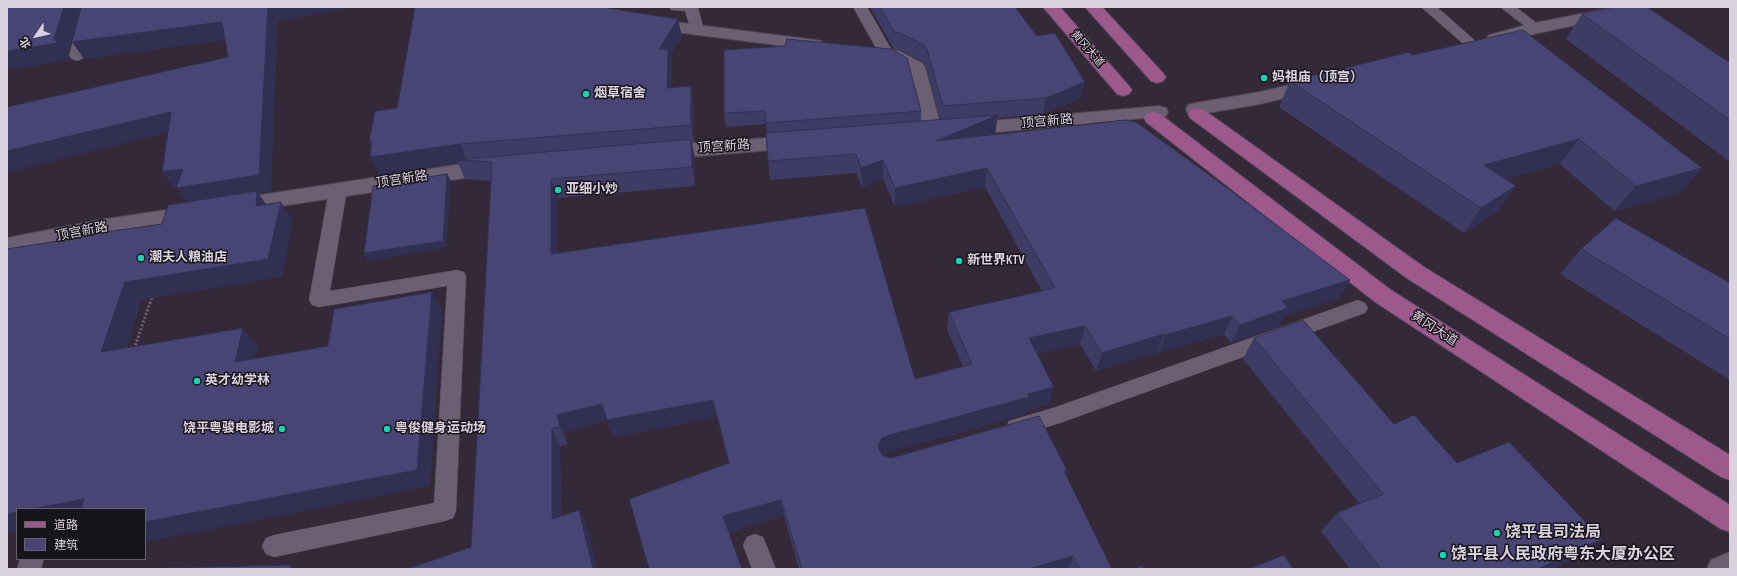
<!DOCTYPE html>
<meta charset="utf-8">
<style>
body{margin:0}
#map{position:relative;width:1737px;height:576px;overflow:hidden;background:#332939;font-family:"Sofia Sans Condensed","Noto Sans SC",sans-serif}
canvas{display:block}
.frame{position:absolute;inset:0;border:8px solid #dad3de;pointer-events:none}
.legend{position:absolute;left:16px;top:508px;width:130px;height:52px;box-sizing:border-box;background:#18141b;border:1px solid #666069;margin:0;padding:5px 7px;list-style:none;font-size:12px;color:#dad3de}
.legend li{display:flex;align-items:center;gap:8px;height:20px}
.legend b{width:20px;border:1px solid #666069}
.north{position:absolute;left:16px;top:16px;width:40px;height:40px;-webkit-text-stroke:3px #18141b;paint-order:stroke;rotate:236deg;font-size:11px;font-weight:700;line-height:16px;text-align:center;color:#dad3de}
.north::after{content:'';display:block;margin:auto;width:14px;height:18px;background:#dad3de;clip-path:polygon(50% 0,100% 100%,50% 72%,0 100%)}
</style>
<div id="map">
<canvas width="1737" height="576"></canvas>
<div class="frame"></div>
<ul class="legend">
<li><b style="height:5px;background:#9d598c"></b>道路</li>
<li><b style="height:11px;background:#484575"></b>建筑</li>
</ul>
<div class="north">北</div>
</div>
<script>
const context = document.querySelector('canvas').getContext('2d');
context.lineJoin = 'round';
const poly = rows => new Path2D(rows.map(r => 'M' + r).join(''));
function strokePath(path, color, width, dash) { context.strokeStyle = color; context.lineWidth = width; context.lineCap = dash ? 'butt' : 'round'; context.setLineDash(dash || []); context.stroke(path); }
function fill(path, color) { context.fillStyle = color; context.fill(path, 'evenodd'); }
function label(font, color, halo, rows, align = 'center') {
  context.font = font + ' "Sofia Sans Condensed","Noto Sans SC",sans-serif'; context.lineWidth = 3; context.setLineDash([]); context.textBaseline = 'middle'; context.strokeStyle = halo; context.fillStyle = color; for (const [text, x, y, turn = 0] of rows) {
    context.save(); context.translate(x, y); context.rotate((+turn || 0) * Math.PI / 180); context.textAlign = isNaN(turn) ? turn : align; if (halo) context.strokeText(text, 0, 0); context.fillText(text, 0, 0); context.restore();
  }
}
const service = poly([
 [82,7,96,7,85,56,82,59,77,61,72,59,69,56,82,7],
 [669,7,698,7,704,31,702,34,697,35,692,34,685,11,671,10,669,7],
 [853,7,867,7,894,54,891,57,886,59,881,57,853,7],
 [1421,7,1437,7,1480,45,1478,48,1473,49,1468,48,1421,7],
 [1500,7,1516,7,1543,28,1541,31,1536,32,1531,31,1500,7],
 [338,184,344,186,347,190,330,291,457,270,464,272,466,277,456,511,453,518,445,521,274,557,266,554,262,546,266,538,274,535,434,503,447,286,319,307,312,305,309,300,329,190,332,186,338,184],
 [1358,300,1365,303,1368,308,1365,313,1060,423,1017,436,1009,433,1006,427,1009,421,1053,408,1358,300],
 [755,534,763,537,776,569,752,569,743,545,747,537,755,534],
 [20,559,44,559,41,569,17,569,20,559]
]);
const minor = poly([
 [1615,7,1647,7,1645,11,1639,12,1538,33,1495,44,1489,43,1486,39,1489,35,1530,24,1615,7],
 [651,19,815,40,821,41,824,45,821,49,815,50,645,28,643,24,645,20,651,19],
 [881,48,899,51,922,63,925,67,942,131,940,135,933,137,926,135,924,131,908,70,888,60,875,57,872,53,875,49,881,48],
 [1315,79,1321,81,1324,85,1321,89,1260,104,1195,115,1188,113,1186,109,1188,105,1195,103,1260,92,1315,79]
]);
const tertiary = poly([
 [1730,552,1730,569,1707,569,1711,560,1730,552]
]);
const secondary = poly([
 [1159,106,1166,108,1168,112,1166,116,966,135,959,133,957,129,959,125,966,123,1159,106],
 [796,136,803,137,806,142,803,147,796,148,663,159,656,157,653,152,656,147,663,145,796,136],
 [491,161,498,163,501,168,498,173,235,213,228,211,225,206,228,201,235,199,468,163,491,161],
 [193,206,200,208,203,213,200,218,99,236,7,254,7,238,99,220,193,206]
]);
const primary = poly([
 [1043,7,1060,7,1129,86,1132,90,1129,94,1123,96,1117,94,1043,7],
 [1085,7,1102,7,1163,73,1166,77,1163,81,1157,83,1151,81,1085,7],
 [1197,108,1204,110,1424,267,1730,455,1730,480,1721,477,1408,279,1190,118,1188,114,1190,110,1197,108],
 [1153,112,1160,114,1391,290,1730,505,1730,532,1721,529,1375,302,1146,122,1144,118,1146,114,1153,112]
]);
strokePath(service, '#504755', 1);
strokePath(minor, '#504755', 2);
strokePath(tertiary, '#504755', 2);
strokePath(secondary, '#504755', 2);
strokePath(primary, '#504755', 2);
strokePath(poly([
 [134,349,152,297]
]), '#6c6371', 3, [2, 2]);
fill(service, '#6b5f72');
fill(minor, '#6b5f72');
fill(tertiary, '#6b5f72');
fill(secondary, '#6b5f72');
fill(primary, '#9d598c');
fill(poly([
 [870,7,1015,7,1081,98,1043,114,997,118,995,134,1350,280,1339,298,1284,316,1278,327,1231,343,1224,334,1158,353,1157,352,1096,371,1080,344,1037,354,1049,404,1026,411,1025,414,890,452,882,455,891,458,1067,470,1066,475,1112,569,799,569,784,516,729,532,649,569,729,464,717,417,613,437,607,421,565,432,568,444,560,446,561,516,579,510,587,526,471,547,491,181,465,179,458,163,379,175,371,146,369,141,397,108,682,37,670,55,672,66,671,87,694,104,694,143,692,143,695,159,695,186,558,198,558,253,915,379,963,366,947,330,949,312,1042,291,985,187,895,207,883,179,862,187,856,173,770,180,768,161,767,133,766,124,726,127,724,113,724,50,921,111,921,121,940,120,926,66,923,62,900,50,894,49],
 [1582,14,1730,63,1730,162,1566,39],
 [1412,55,1702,168,1679,193,1614,211,1560,164,1506,179,1498,211,1464,233,1279,107,1290,81,1334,71],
 [1581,249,1730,283,1730,380,1560,274],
 [1254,338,1457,463,1578,557,1552,569,1350,569,1321,531,1337,513,1359,503,1243,359]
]), '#3e3b65');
fill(poly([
 [64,7,82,7,72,42,222,22,233,39,84,59,72,42,68,55,71,60,7,70,7,51,54,39],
 [268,7,354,7,278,21,271,192,259,194,270,210,189,204,177,188,175,189,162,172,183,169],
 [678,19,682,37,670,55,672,66,671,105,659,49],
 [1085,82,1081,98,1043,114,1046,98],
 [691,86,694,104,694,143,691,125],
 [171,112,183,129,7,172,7,151],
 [998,115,995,134,936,141],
 [691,139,695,159,695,186,692,167],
 [1579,139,1560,164,1467,190,1484,165],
 [460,144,467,161,456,160,458,163,379,175,370,157],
 [883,160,883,179,862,187,861,168],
 [987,168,985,187,895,207,895,188],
 [1702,168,1679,193,1614,211,1636,186],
 [447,174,451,181,446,248,368,261,364,253],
 [551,179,558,198,558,273,551,254],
 [1516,186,1498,211,1464,233,1481,208],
 [281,202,293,221,282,277,142,300,120,370,101,352,125,282],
 [1350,280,1339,298,1284,316,1278,327,1231,343,1240,325,1282,301],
 [432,292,442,311,430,486,145,542,145,522],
 [1232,316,1224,334,1158,353,1165,335],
 [1085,326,1080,344,1025,357,1029,338],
 [243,328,258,346,251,380,235,362],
 [1164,334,1157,352,1096,371,1102,353],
 [1054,387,1049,404,1026,411,1025,414,890,452,881,455,878,446,882,438,890,435,1028,394],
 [713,400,717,417,613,437,607,421,565,432,568,444,560,427,557,415,602,404],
 [552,429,560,446,561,535,552,519],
 [1067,470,1062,487,1064,471],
 [84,499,97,509,33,509],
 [781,500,784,516,727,532,723,516],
 [579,510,587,526,598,569,593,569],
 [17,512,17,533,8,534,7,540,7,514],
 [1602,539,1578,557,1552,569,1538,569],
 [1073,556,1068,569,1029,569],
 [291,565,295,569,290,569]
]), '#323052');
const building = poly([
 [7,7,64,7,54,39,58,43,7,51,7,7],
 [81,7,268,7,259,175,176,188,183,169,162,172,171,112,7,151,7,107,228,57,222,22,71,42,73,39,81,7],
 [415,7,601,7,678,19,659,49,668,49,667,88,691,86,691,125,460,144,370,157,372,141,369,141,375,111,397,108,415,7],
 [880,7,1015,7,1037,36,1055,33,1085,82,1046,98,943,106,927,50,924,45,900,33,894,32,880,7],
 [1615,7,1647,7,1730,63,1730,120,1582,14,1615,7],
 [1523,30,1702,168,1636,186,1579,139,1484,165,1516,186,1481,208,1290,81,1324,73,1332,69,1334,71,1409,52,1412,55,1523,30],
 [787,39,891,49,907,58,921,111,766,123,765,111,724,113,724,50,785,46,787,39],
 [998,115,936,141,1125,120,1136,122,1215,179,1350,280,1282,301,1288,308,1240,325,1232,316,1165,335,1164,334,1102,353,1085,326,1029,338,1054,387,1028,394,1029,397,890,435,882,438,878,446,882,455,891,458,1039,416,1067,470,1064,471,1112,569,1080,569,1073,556,1029,569,802,569,781,500,723,516,742,569,649,569,629,499,729,463,713,400,607,420,602,404,557,415,560,427,552,429,552,519,579,510,593,569,407,569,471,547,492,162,456,160,691,139,692,167,551,179,551,254,865,208,915,379,972,364,949,312,1055,288,987,168,895,188,883,160,861,168,856,154,768,161,766,133,998,115],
 [447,174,443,241,364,253,373,186,447,174],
 [257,191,256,206,281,202,268,259,125,282,101,352,243,328,235,362,328,346,334,309,432,292,417,470,145,522,145,509,81,509,84,499,33,509,17,509,17,512,7,514,7,249,77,238,78,236,162,224,168,205,257,191],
 [1616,218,1730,283,1730,339,1581,249,1616,218],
 [1303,320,1394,424,1414,415,1457,463,1509,442,1602,539,1538,569,1381,569,1337,513,1383,494,1254,338,1303,320],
 [1284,555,1293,569,1248,569,1284,555],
 [291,565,290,569,120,569,291,565],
 [1142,566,1144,569,1133,569,1142,566]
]);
fill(building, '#484575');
strokePath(building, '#323052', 1);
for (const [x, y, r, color] of [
 [1264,78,4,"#15d5b3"],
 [586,94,4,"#15d5b3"],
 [558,190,4,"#15d5b3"],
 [141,258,4,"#15d5b3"],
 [959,261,4,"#15d5b3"],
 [197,381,4,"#15d5b3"],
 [282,429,4,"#15d5b3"],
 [387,429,4,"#15d5b3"],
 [1497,533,4,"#15d5b3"],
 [1443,555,4,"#15d5b3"]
]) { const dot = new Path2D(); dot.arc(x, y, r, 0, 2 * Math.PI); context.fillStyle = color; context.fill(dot); strokePath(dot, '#18141b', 1.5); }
label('11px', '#dad3de', '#18141b', [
 ["黄冈大道",1087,49,49]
]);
label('bold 13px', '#dad3de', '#18141b', [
 ["妈祖庙（顶宫）",1272,78],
 ["烟草宿舍",594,94],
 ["亚细小炒",566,190],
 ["潮夫人粮油店",149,258],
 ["新世界KTV",967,261],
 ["英才幼学林",205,381],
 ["饶平粤骏电影城",274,429,"right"],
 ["粤俊健身运动场",395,429]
], 'left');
label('13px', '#dad3de', '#18141b', [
 ["顶宫新路",1047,122,-5],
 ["顶宫新路",724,147,-4],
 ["顶宫新路",402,180,-9],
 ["顶宫新路",82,232,-11],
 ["黄冈大道",1434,329,33]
]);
label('bold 16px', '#dad3de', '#18141b', [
 ["饶平县司法局",1505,533],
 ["饶平县人民政府粤东大厦办公区",1451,555]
], 'left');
</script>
